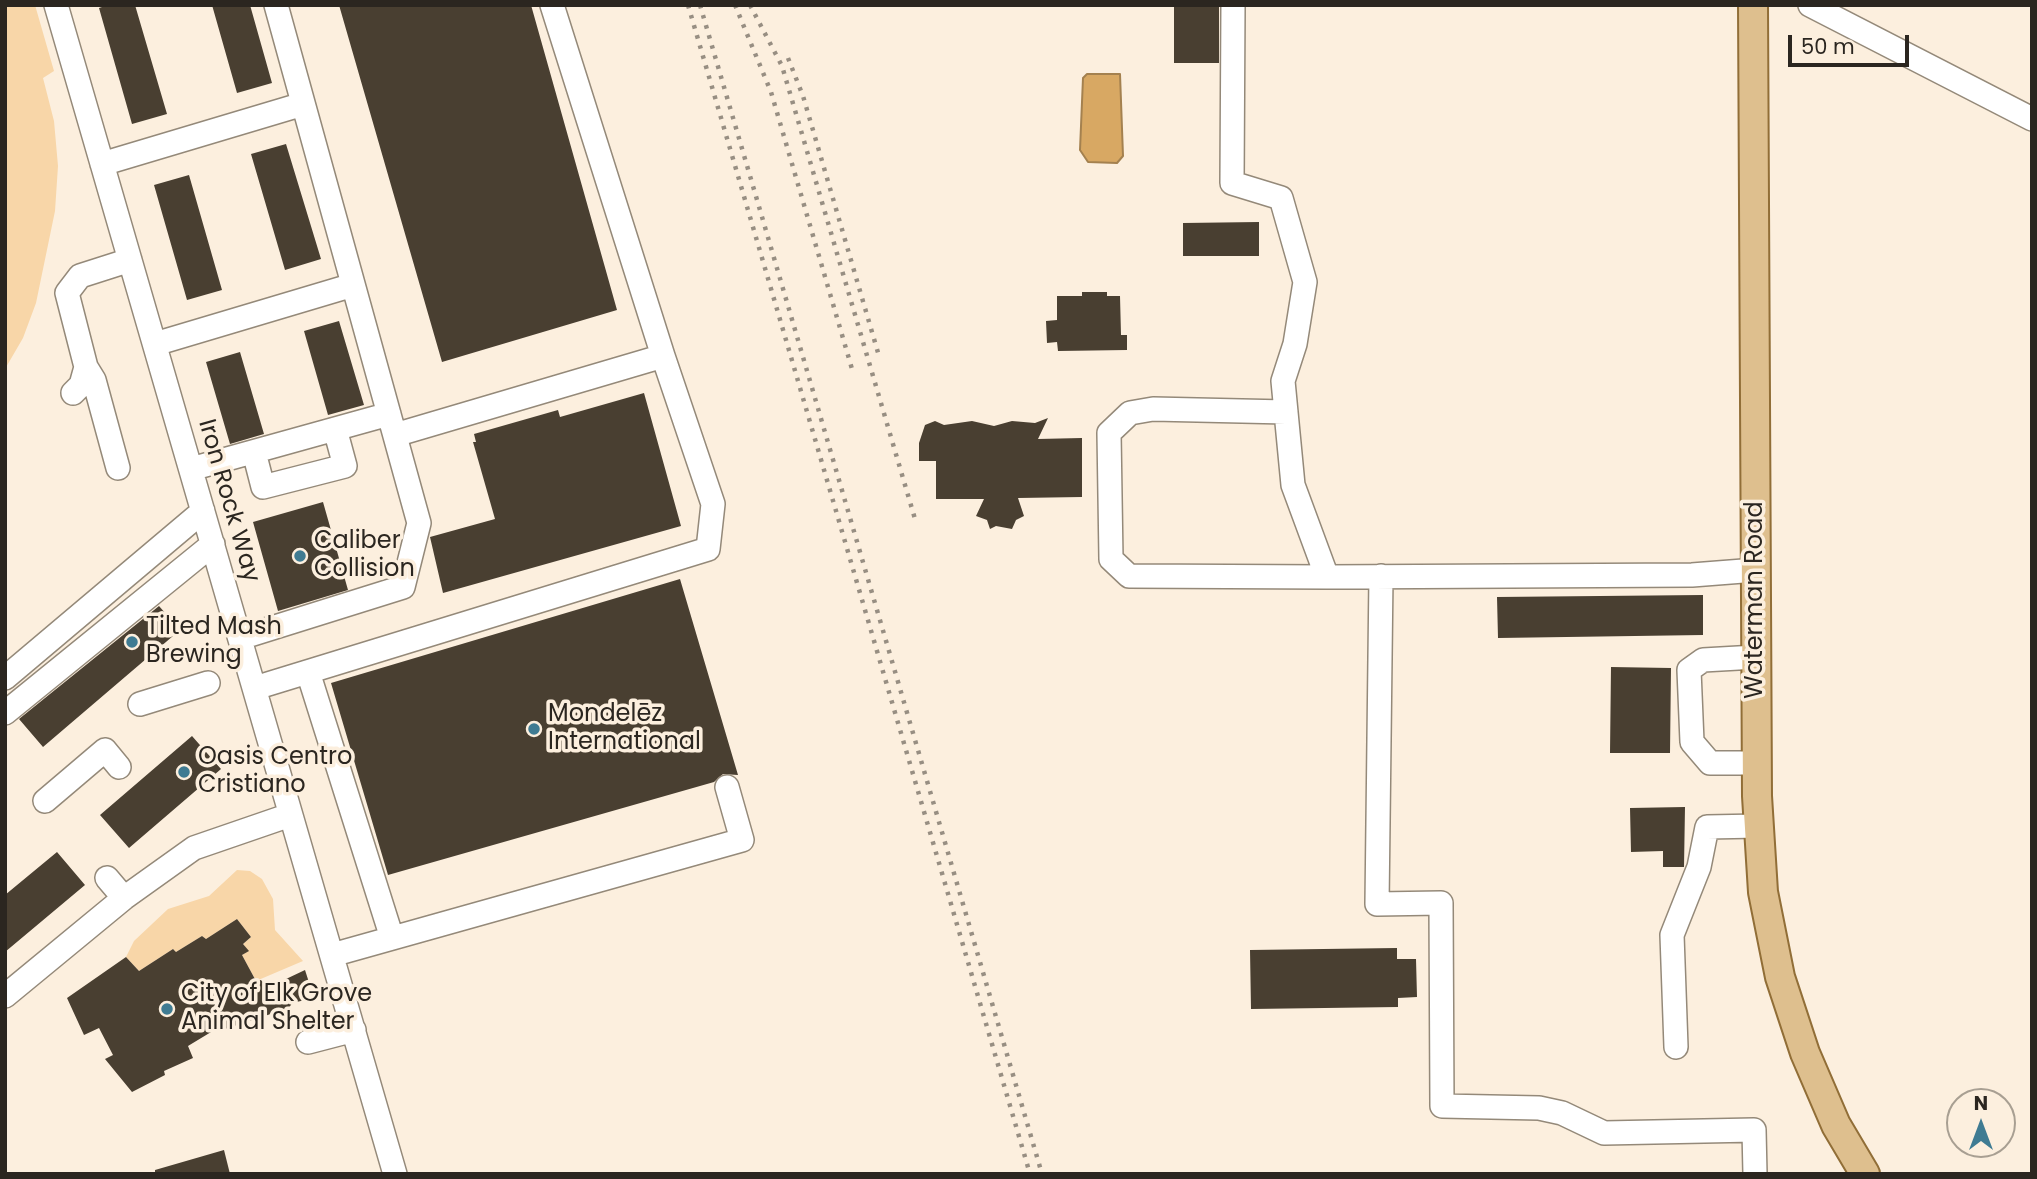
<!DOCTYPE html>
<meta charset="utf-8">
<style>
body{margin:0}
#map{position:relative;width:2037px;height:1179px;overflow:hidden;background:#fcefde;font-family:Poppins,sans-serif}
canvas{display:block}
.frame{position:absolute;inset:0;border:7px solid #2b2620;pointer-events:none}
.north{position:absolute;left:1946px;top:1088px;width:70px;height:70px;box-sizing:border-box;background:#fcefde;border:2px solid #a89f92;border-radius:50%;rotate:0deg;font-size:19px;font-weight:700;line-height:28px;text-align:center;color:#2b2620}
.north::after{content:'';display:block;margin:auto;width:24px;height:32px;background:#3f7b92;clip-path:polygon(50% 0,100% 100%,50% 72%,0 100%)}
.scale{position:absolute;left:1788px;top:35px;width:121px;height:32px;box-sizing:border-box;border:4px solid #2b2620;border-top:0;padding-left:9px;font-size:21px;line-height:24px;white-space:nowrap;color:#2b2620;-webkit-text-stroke:5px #fcefde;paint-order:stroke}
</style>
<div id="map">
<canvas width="2037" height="1179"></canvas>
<div class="frame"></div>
<div class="north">N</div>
<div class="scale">50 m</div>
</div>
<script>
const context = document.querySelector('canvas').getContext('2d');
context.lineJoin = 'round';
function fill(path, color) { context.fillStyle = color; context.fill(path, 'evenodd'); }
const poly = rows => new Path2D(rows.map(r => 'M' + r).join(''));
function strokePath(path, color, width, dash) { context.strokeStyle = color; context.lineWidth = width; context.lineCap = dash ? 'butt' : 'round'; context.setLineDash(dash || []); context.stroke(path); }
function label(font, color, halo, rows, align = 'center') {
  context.font = font + ' Poppins,sans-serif'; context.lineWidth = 7; context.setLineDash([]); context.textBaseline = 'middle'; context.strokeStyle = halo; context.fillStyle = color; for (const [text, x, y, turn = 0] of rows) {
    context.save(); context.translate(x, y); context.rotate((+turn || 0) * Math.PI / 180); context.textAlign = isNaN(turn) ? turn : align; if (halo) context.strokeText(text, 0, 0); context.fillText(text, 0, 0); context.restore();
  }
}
fill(poly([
 [5,5,35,5,54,71,43,78,54,121,58,166,55,211,36,303,23,338,5,369],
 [237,870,250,871,262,879,273,899,275,930,303,961,256,981,242,955,248,951,243,944,251,937,237,919,206,939,202,936,176,952,173,949,139,971,126,957,134,941,168,909,209,896]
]), '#f8d6a8');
const water = poly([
 [1087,74,1120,74,1123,156,1117,163,1088,162,1080,150,1083,78,1087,74]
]);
fill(water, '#d8a863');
strokePath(water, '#a4814f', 2);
fill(poly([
 [108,5,135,5,167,114,132,124,99,8],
 [212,5,250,5,272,83,237,93],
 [339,5,531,5,617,310,442,362],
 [1174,5,1219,5,1219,63,1174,63],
 [286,144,321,259,285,270,251,154],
 [189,175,222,290,187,300,154,185],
 [1259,222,1259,256,1183,256,1183,223],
 [1082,292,1107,292,1107,296,1120,296,1121,335,1127,335,1127,350,1058,351,1057,342,1047,343,1046,321,1057,320,1057,296,1082,296],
 [339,321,364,405,328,415,304,331],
 [240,352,264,434,230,444,206,362],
 [644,393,681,526,443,593,430,537,495,519,473,442,476,442,474,434,558,410,560,417],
 [1048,418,1038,439,1082,438,1082,497,1018,498,1024,516,1016,520,1012,529,996,526,990,529,987,520,976,516,984,499,936,499,936,461,919,461,919,443,925,425,935,421,944,425,972,421,994,426,1012,421,1035,423],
 [323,502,348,590,278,611,253,522],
 [680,579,738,775,723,774,714,782,388,875,331,683],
 [1703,595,1703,635,1498,638,1497,597],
 [159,606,180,630,43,747,19,719],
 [1611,667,1671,668,1670,753,1610,753],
 [192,736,221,769,129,848,100,815],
 [1685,807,1684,867,1663,867,1663,851,1631,852,1630,808],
 [57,852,85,885,5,952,5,895],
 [237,919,251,937,243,944,249,951,242,955,256,981,261,980,267,988,305,970,314,998,292,1003,289,1008,222,1030,221,1026,188,1046,193,1058,164,1071,165,1075,132,1092,105,1059,113,1055,99,1028,84,1035,67,998,126,957,139,971,173,949,176,952,202,936,206,939],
 [1397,948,1397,959,1416,959,1417,997,1398,998,1398,1007,1251,1009,1250,950],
 [224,1150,230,1174,155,1174,155,1170]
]), '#493f31');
const minor = poly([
 [56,5,395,1174],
 [552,5,663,356],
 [1233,5,1232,183,1281,198,1305,282,1295,344,1283,381,1293,485,1327,577,1692,575,1756,570],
 [1810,5,2032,119],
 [102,164,303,104],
 [155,344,353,285],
 [73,393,81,385,86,367],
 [1286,412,1153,409,1130,413,1109,433,1111,559,1129,576,1327,577],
 [254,452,263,487,345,466,335,429],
 [118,468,94,380,86,367,67,293,80,276,130,260],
 [191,469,389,414],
 [1381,576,1377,904,1441,903,1442,1106,1539,1108,1562,1113,1604,1133,1754,1130,1755,1174],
 [240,638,403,587,419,523,276,5],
 [1756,657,1703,660,1689,670,1692,742,1710,763,1757,763],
 [308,672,392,938],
 [5,678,203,511],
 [255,688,708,549,713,504,663,356,395,435],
 [140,704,208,683],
 [5,713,213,544],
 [45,801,105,750,119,767],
 [107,878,124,898],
 [332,955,742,840,727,787],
 [5,996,124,898,194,848,290,815],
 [308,1042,354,1030],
 [1676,1047,1672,935,1699,867,1707,827,1759,826]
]);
const major = poly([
 [1753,5,1757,796,1763,892,1780,977,1805,1053,1836,1125,1865,1174]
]);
strokePath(minor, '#948979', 26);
strokePath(major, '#916e37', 32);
strokePath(minor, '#fff', 23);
strokePath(major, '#debf8e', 28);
strokePath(poly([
 [688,5,1030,1174],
 [700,5,1042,1174],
 [735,5,771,92,852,369],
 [750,5,782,66,915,519],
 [788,58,803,96,879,356]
]), '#978e82', 4.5, [3.5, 7]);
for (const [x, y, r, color] of [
 [300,556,7,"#3f7b92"],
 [132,642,7,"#3f7b92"],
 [534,729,7,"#3f7b92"],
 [184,772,7,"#3f7b92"],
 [167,1009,7,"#3f7b92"]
]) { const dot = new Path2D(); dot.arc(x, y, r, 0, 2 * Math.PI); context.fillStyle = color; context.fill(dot); strokePath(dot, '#fcefde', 2.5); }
label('24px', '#2b2620', '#fcefde', [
 ["Iron Rock Way",228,501,74],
 ["Waterman Road",1756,600,-90]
]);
label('24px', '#2b2620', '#fcefde', [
 ["Caliber",314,542],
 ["Collision",314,570],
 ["Tilted Mash",146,628],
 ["Brewing",146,656],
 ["Mondelēz",548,715],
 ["International",548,743],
 ["Oasis Centro",198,758],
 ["Cristiano",198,786],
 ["City of Elk Grove",181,995],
 ["Animal Shelter",181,1023]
], 'left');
</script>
